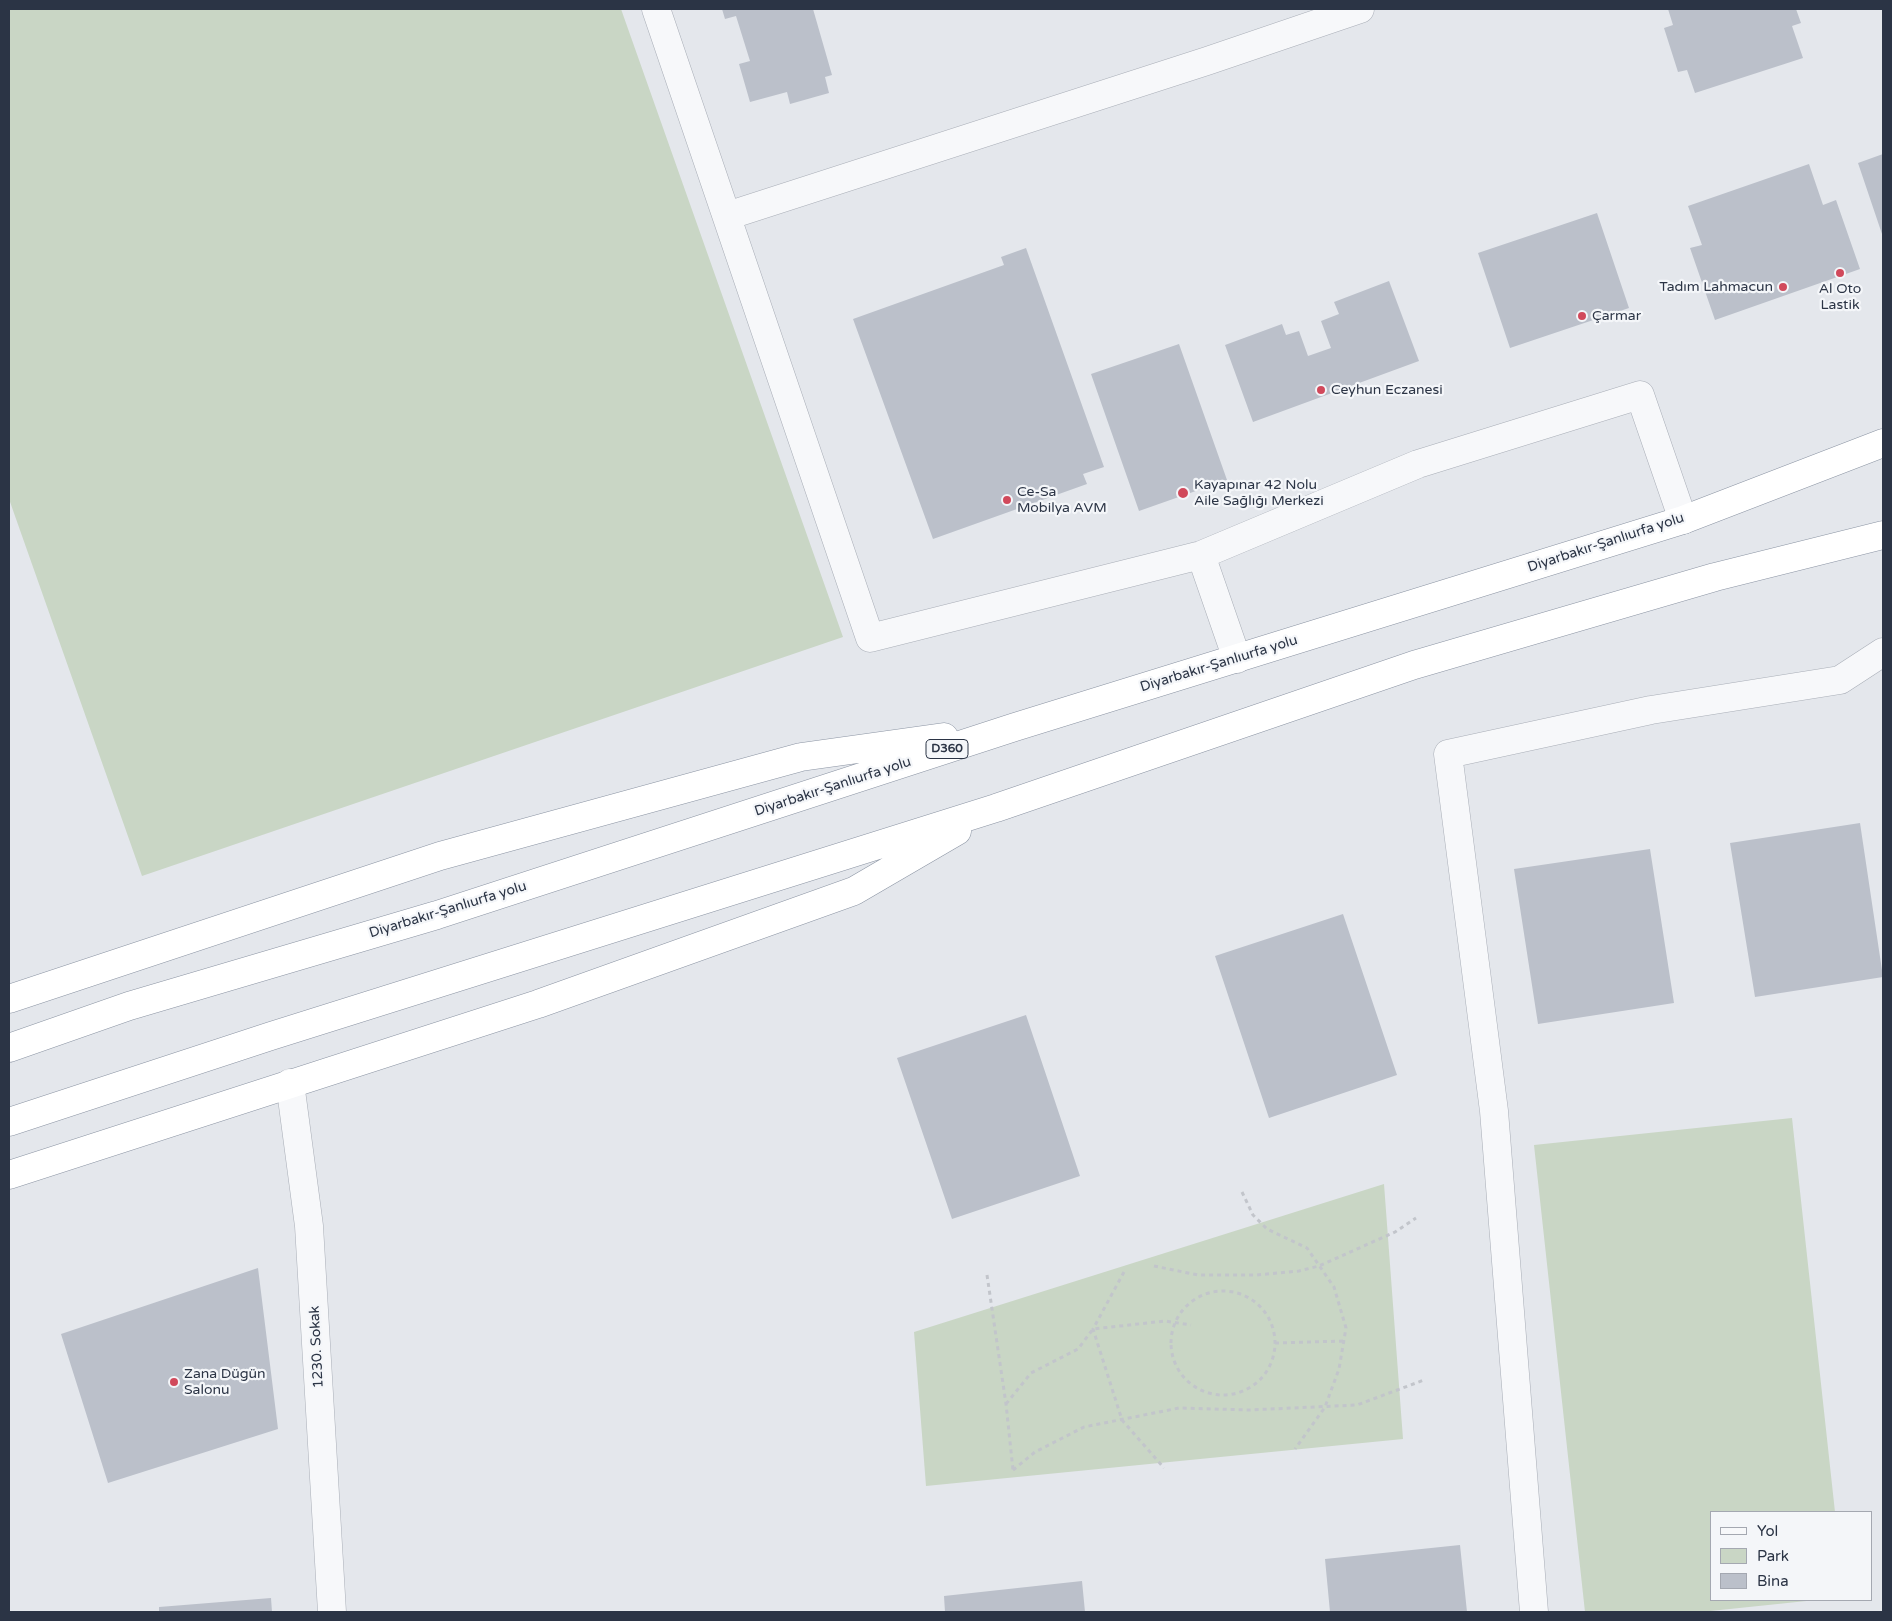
<!DOCTYPE html>
<meta charset="utf-8">
<style>
body{margin:0}
#map{position:relative;width:1892px;height:1621px;overflow:hidden;background:#e4e7ec;font-family:"Varela Round",sans-serif}
canvas{display:block}
.frame{position:absolute;inset:0;border:10px solid #2b3445;pointer-events:none}
.legend{position:absolute;left:1710px;top:1511px;width:162px;height:90px;box-sizing:border-box;background:#f4f6f9;border:1px solid #a4a8b1;margin:0;padding:6px 9px;list-style:none;font-size:15px;color:#2b3445}
.legend li{display:flex;align-items:center;gap:10px;height:25px}
.legend b{width:25px;border:1px solid #a4a8b1}
</style>
<div id="map">
<canvas width="1892" height="1621"></canvas>
<div class="frame"></div>
<ul class="legend">
<li><b style="height:6px;background:#f7f8fa"></b>Yol</li>
<li><b style="height:14px;background:#c9d6c5"></b>Park</li>
<li><b style="height:14px;background:#bbc0ca"></b>Bina</li>
</ul>
</div>
<script>
const context = document.querySelector('canvas').getContext('2d');
context.lineJoin = 'round';
function fill(path, color) { context.fillStyle = color; context.fill(path, 'evenodd'); }
const poly = rows => new Path2D(rows.map(r => 'M' + r).join(''));
function strokePath(path, color, width, dash) { context.strokeStyle = color; context.lineWidth = width; context.lineCap = dash ? 'butt' : 'round'; context.setLineDash(dash || []); context.stroke(path); }
function label(font, color, halo, rows, align = 'center') {
  context.font = font + ' "Varela Round",sans-serif'; context.lineWidth = 4.5; context.setLineDash([]); context.textBaseline = 'middle'; context.strokeStyle = halo; context.fillStyle = color; for (const [text, x, y, turn = 0] of rows) {
    context.save(); context.translate(x, y); context.rotate((+turn || 0) * Math.PI / 180); context.textAlign = isNaN(turn) ? turn : align; if (halo) context.strokeText(text, 0, 0); context.fillText(text, 0, 0); context.restore();
  }
}
fill(poly([
 [9,9,621,9,843,637,142,876,9,499],
 [1792,1118,1835,1512,1711,1512,1711,1600,1816,1600,1701,1612,1585,1612,1534,1145],
 [1384,1184,1403,1439,926,1486,914,1332]
]), '#c9d6c5');
fill(poly([
 [722,9,813,9,832,75,825,77,829,93,790,104,787,92,750,102,739,64,750,61,736,16,725,19],
 [1668,9,1796,9,1801,23,1792,26,1803,58,1695,93,1687,70,1678,72,1664,28,1673,25],
 [1883,154,1883,237,1858,163],
 [1809,164,1823,205,1836,200,1860,269,1715,320,1690,248,1702,245,1688,206],
 [1597,213,1629,308,1510,348,1478,253],
 [1026,248,1104,467,1083,474,1087,484,933,539,853,319,1004,265,1001,257],
 [1389,281,1419,361,1253,422,1225,345,1282,324,1286,335,1299,331,1308,356,1331,348,1321,321,1339,314,1334,302],
 [1179,344,1227,480,1139,511,1091,374],
 [1860,823,1883,977,1755,997,1730,843],
 [1650,849,1674,1003,1538,1024,1514,869],
 [1343,914,1397,1075,1269,1118,1215,956],
 [1026,1015,1080,1176,952,1219,897,1058],
 [258,1268,278,1429,108,1483,61,1334],
 [1460,1545,1467,1612,1330,1612,1325,1559],
 [1082,1581,1085,1612,945,1612,944,1596],
 [271,1598,272,1612,159,1612,159,1607]
]), '#bbc0ca');
const street = poly([
 [656,9,870,638,1201,555,1418,464,1640,395,1683,520],
 [727,216,1207,61,1360,9],
 [1201,555,1237,659],
 [290,1083,309,1226,332,1612],
 [1534,1612,1494,1111,1448,754,1651,710,1840,680,1883,652]
]);
const highway = poly([
 [9,999,440,856,801,757,944,737],
 [9,1048,129,1006,437,915,1015,727,1683,520,1883,443],
 [9,1122,271,1036,996,808,1414,665,1715,577,1883,535],
 [9,1175,538,1004,854,891,957,831]
]);
strokePath(street, '#a9aeb7', 29);
strokePath(highway, '#8b94a3', 29);
strokePath(poly([
 [1242,1192,1253,1215,1267,1229,1307,1248,1334,1287,1346,1328,1339,1369,1325,1407,1295,1449],
 [1154,1266,1198,1275,1257,1275,1299,1271,1319,1266,1395,1232,1416,1218],
 [1124,1272,1093,1329,1122,1420,1164,1468],
 [987,1275,1006,1404,1013,1470],
 '1171 1343a52 52 0 1 1 104 0a52 52 0 1 1-104 0Z',
 [1275,1343,1344,1341],
 [1006,1404,1031,1373,1078,1349,1093,1329,1165,1321,1191,1325],
 [1013,1470,1035,1452,1084,1427,1179,1408,1249,1410,1357,1405,1424,1380]
]), '#c2c5cb', 3, [4, 4]);
strokePath(street, '#f7f8fa', 28);
strokePath(highway, '#fff', 28);
for (const [x, y, r, color] of [
 [1840,273,5,"#d1495b"],
 [1783,287,5,"#d1495b"],
 [1582,316,5,"#d1495b"],
 [1321,390,5,"#d1495b"],
 [1183,493,6,"#d1495b"],
 [1007,500,5,"#d1495b"],
 [174,1382,5,"#d1495b"]
]) { const dot = new Path2D(); dot.arc(x, y, r, 0, 2 * Math.PI); context.fillStyle = color; context.fill(dot); strokePath(dot, '#f4f6f9', 2); }
for (const [x, y, w] of [
 [947,749,42]
]) { const box = new Path2D(); box.roundRect(x - w / 2, y - 9.5, w, 19, 4); context.fillStyle = '#f4f6f9'; context.fill(box); strokePath(box, '#2b3445', 1); }
label('bold 12px', '#2b3445', null, [
 ["D360",947,749]
]);
label('14px', '#2b3445', '#f4f6f9', [
 ["Tadım Lahmacun",1773,287,"right"],
 ["Al Oto",1840,289,"center"],
 ["Lastik",1840,305,"center"],
 ["Çarmar",1592,316],
 ["Ceyhun Eczanesi",1331,390],
 ["Kayapınar 42 Nolu",1194,485],
 ["Aile Sağlığı Merkezi",1194,501],
 ["Ce-Sa",1017,492],
 ["Mobilya AVM",1017,508],
 ["Zana Dügün",184,1374],
 ["Salonu",184,1390]
], 'left');
label('14px', '#2b3445', '#f4f6f9', [
 ["Diyarbakır-Şanlıurfa yolu",1606,543,-18],
 ["Diyarbakır-Şanlıurfa yolu",1219,664,-17],
 ["Diyarbakır-Şanlıurfa yolu",833,787,-18],
 ["Diyarbakır-Şanlıurfa yolu",448,910,-17],
 ["1230. Sokak",317,1347,-93]
]);
</script>
